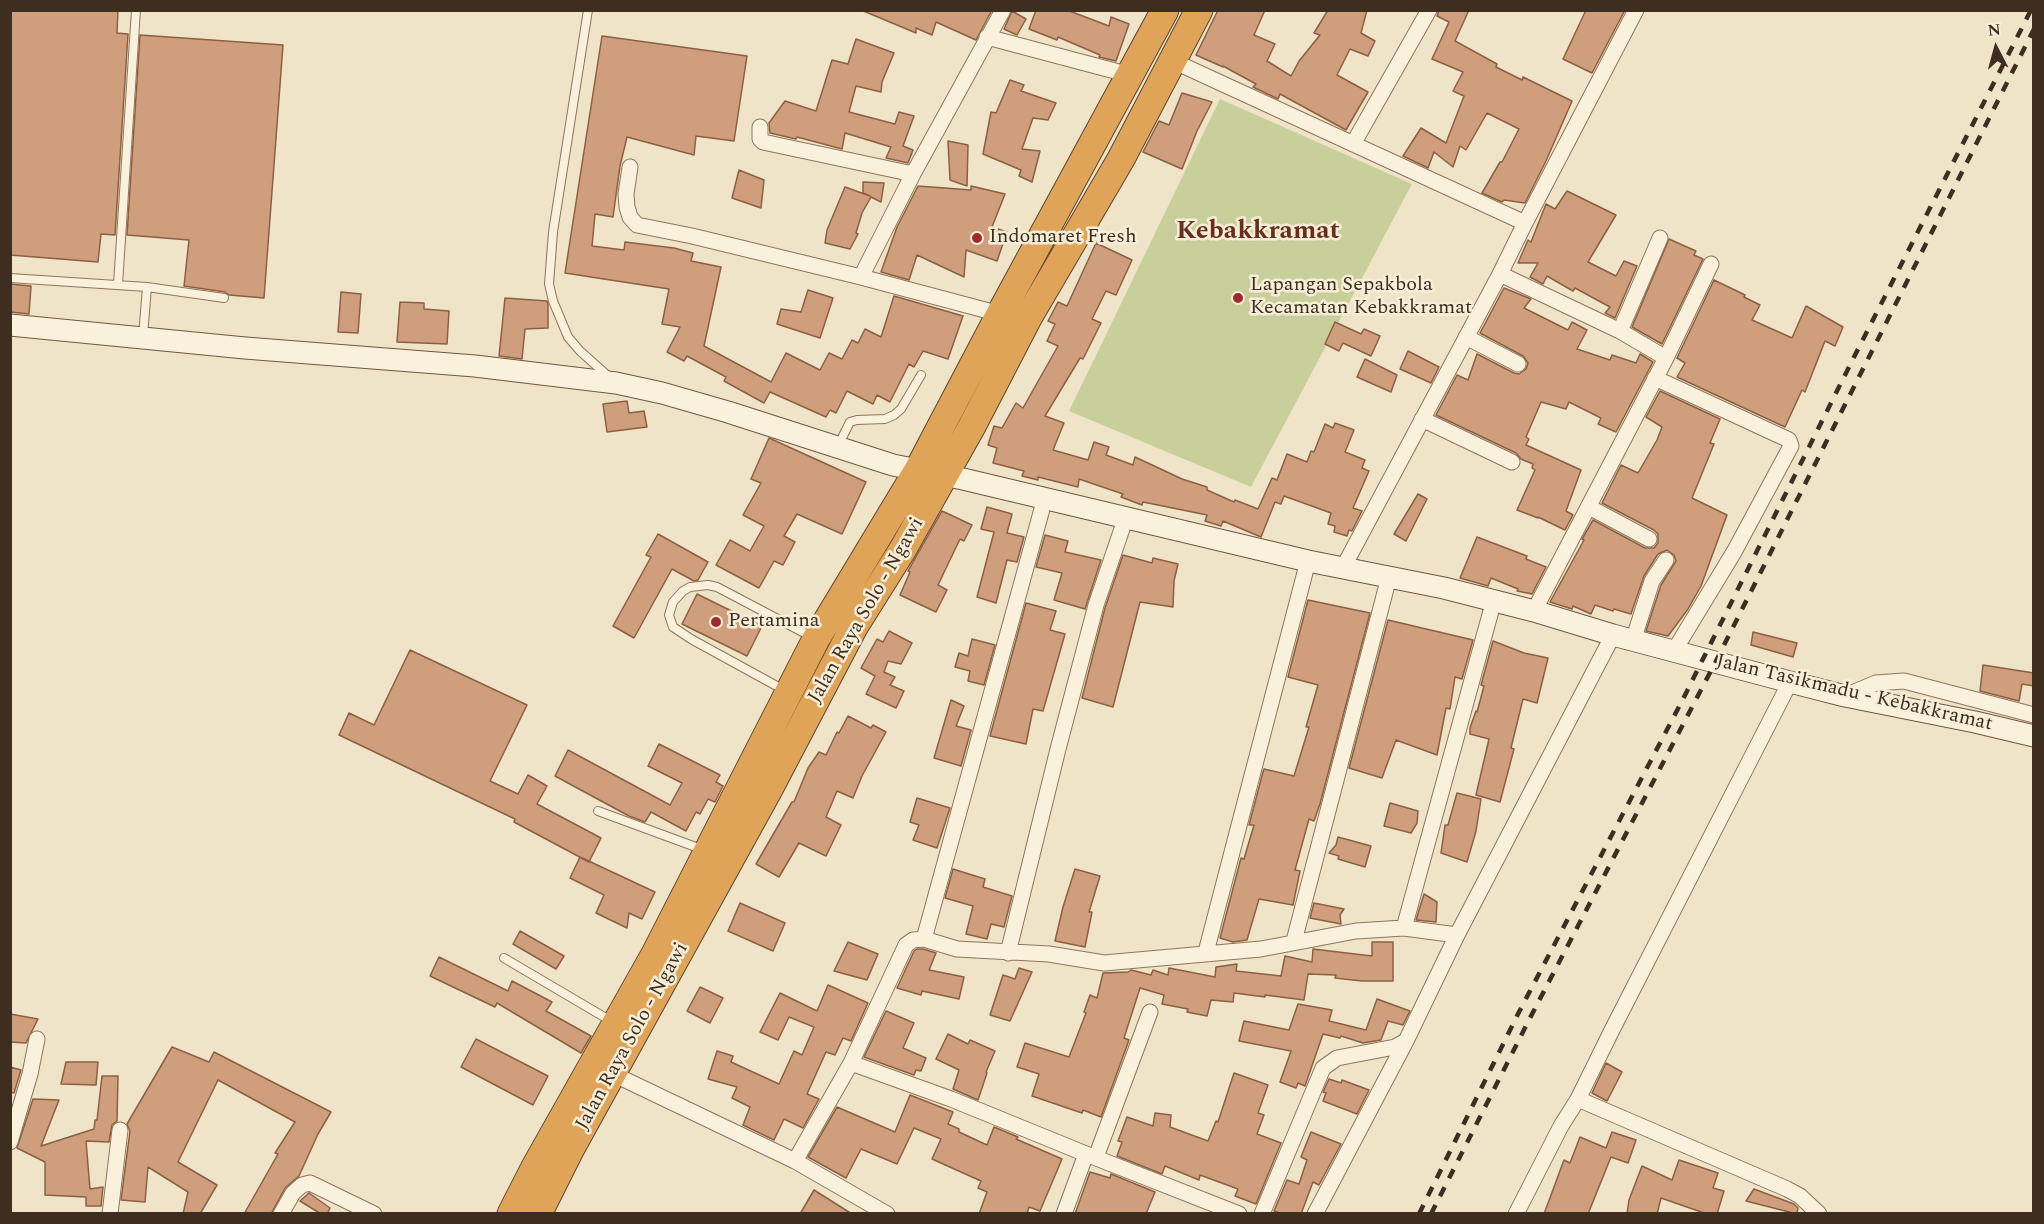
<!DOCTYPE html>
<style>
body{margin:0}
#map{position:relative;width:2044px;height:1224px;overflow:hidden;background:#f0e4c8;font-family:Spectral,serif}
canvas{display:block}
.frame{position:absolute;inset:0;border:12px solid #3d2e20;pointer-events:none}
.north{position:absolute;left:1966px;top:18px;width:60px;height:60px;-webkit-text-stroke:4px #f7eed8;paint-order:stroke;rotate:354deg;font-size:16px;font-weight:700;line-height:24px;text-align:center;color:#3d2e20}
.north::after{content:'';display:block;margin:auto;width:21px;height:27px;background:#3d2e20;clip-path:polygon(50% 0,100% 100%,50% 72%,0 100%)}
</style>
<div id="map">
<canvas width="2044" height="1224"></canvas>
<div class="frame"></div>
<div class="north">N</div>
</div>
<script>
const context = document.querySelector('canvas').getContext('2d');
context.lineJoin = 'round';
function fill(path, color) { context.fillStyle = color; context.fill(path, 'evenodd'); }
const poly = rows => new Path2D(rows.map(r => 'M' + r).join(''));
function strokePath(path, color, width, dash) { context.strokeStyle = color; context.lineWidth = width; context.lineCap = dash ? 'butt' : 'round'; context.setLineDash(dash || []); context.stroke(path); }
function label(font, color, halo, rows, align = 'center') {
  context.font = font + ' Spectral,serif'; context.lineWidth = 5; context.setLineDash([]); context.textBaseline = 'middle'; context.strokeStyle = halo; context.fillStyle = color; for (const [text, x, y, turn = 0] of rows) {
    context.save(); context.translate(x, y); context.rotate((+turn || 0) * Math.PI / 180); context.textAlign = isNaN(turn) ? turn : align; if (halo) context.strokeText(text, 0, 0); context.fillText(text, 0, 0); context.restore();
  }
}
fill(poly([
 [1220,99,1412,184,1251,487,1069,411]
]), '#c9cf9b');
const building = poly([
 [10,10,118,10,117,33,128,34,115,235,101,234,98,262,10,255,10,10],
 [861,10,992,10,976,40,936,22,932,35,916,28,916,33,861,10],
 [1036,10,1067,10,1109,26,1111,17,1129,24,1116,61,1099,57,1100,55,1058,37,1057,40,1029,29,1036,10],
 [1218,10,1265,10,1254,35,1275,44,1267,61,1291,76,1299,61,1320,35,1314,33,1328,10,1367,10,1361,33,1375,41,1368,56,1350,49,1337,75,1368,92,1346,130,1280,94,1278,99,1253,87,1256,84,1223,66,1223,67,1196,55,1218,10],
 [1439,10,1469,10,1455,41,1497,64,1496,67,1522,80,1523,77,1572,101,1546,161,1525,203,1504,200,1502,202,1482,193,1500,162,1502,162,1519,129,1487,113,1466,150,1460,146,1453,167,1434,152,1428,168,1403,156,1421,128,1446,143,1464,96,1453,91,1463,72,1432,59,1449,22,1437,16,1439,10],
 [1586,10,1625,10,1592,73,1563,59,1586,10],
 [1012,11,1026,19,1017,35,1004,29,1012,11],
 [140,35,283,45,264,298,229,295,225,292,184,286,189,240,127,235,140,35],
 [602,36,747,56,734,141,696,136,694,155,627,137,620,166,613,217,595,214,592,246,624,250,625,242,674,248,693,253,691,261,721,267,704,346,771,382,786,353,820,370,829,353,842,359,852,340,858,343,865,329,881,337,894,296,963,316,948,359,923,351,914,367,909,364,890,402,877,395,873,404,847,391,836,413,830,410,826,417,770,392,764,403,724,381,726,377,687,356,684,361,667,352,680,327,662,324,669,289,565,273,602,36],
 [856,39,894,53,882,82,881,92,856,86,849,112,895,124,899,112,914,116,903,146,913,150,908,163,886,158,891,147,845,133,842,149,797,137,796,139,770,133,769,123,785,101,816,111,832,60,848,64,856,39],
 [1010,80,1024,85,1021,91,1056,103,1048,120,1033,118,1022,149,1040,151,1032,182,1019,176,1021,170,983,154,991,112,996,113,1010,80],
 [1182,93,1212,102,1197,131,1182,169,1143,152,1159,121,1169,125,1182,93],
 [948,141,968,145,967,186,950,180,948,141],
 [739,170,764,180,761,208,732,198,739,170],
 [863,182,884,183,881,202,871,197,862,213,856,233,858,234,850,249,825,243,827,230,845,187,870,196,863,193,863,182],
 [918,186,971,190,971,186,1005,194,992,227,1007,232,997,261,966,250,964,277,917,255,909,280,881,272,897,227,918,186],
 [1567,191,1616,215,1588,262,1616,276,1624,261,1637,266,1615,318,1605,313,1610,307,1575,288,1573,291,1547,276,1543,284,1530,277,1538,263,1518,263,1528,240,1531,242,1546,204,1555,209,1567,191],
 [1669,239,1696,251,1694,255,1703,259,1662,344,1632,327,1669,239],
 [1096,243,1132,260,1116,295,1106,291,1092,319,1101,323,1083,359,1080,358,1045,416,1064,423,1053,450,1088,460,1094,442,1109,447,1106,455,1133,465,1135,457,1182,479,1207,487,1207,490,1234,502,1235,500,1258,509,1272,478,1277,480,1287,454,1307,462,1311,451,1314,452,1325,424,1333,428,1335,423,1354,430,1345,452,1365,460,1362,468,1369,471,1353,508,1362,511,1352,531,1349,530,1347,536,1334,532,1335,526,1328,524,1331,513,1284,496,1281,504,1275,502,1261,537,1223,521,1221,526,1205,521,1207,515,1143,502,1142,505,1121,497,1123,494,1079,479,1078,487,1038,477,1038,480,1022,476,1024,471,993,463,997,448,988,445,994,426,1002,428,1016,403,1023,408,1058,346,1047,341,1055,324,1048,321,1058,302,1067,306,1096,243],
 [1714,280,1745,295,1744,297,1760,305,1752,320,1792,338,1806,306,1843,327,1835,346,1825,341,1805,392,1802,390,1785,427,1677,377,1685,363,1677,358,1714,280],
 [10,284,31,286,29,314,10,312,10,284],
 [1504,288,1531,299,1524,308,1568,330,1572,322,1587,330,1577,349,1610,360,1612,355,1636,363,1640,354,1653,362,1616,432,1598,424,1601,418,1569,402,1566,409,1541,402,1526,437,1529,439,1526,445,1581,470,1566,511,1573,515,1565,530,1538,517,1538,518,1517,510,1535,470,1532,468,1533,464,1521,459,1516,453,1436,415,1457,375,1468,380,1477,354,1514,373,1519,374,1526,369,1528,363,1523,356,1480,333,1504,288],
 [808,290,833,298,820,338,777,324,781,309,801,312,808,290],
 [341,292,361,294,358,333,338,332,341,292],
 [505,298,547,301,548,304,548,328,525,329,522,359,499,356,505,298],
 [400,302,424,303,424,309,449,311,447,344,397,342,400,302],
 [1335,322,1361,334,1364,329,1380,336,1371,356,1343,343,1339,351,1325,344,1335,322],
 [1408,351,1439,367,1431,383,1400,369,1408,351],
 [1365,359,1397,375,1391,392,1357,377,1365,359],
 [1660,391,1720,419,1710,443,1714,444,1692,498,1727,515,1701,586,1688,609,1668,636,1646,631,1661,585,1676,561,1674,555,1667,550,1658,554,1644,576,1631,614,1614,609,1613,611,1595,605,1591,614,1573,606,1572,609,1550,602,1584,540,1582,539,1593,520,1645,548,1654,548,1658,543,1658,534,1654,530,1602,503,1621,465,1638,473,1657,440,1662,427,1646,417,1660,391],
 [627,401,629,413,644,411,647,427,607,432,603,404,627,401],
 [769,438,866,482,842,534,797,514,784,536,795,542,783,565,774,561,759,588,716,565,730,540,750,551,764,526,743,515,761,483,751,479,769,438],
 [1418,494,1427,499,1406,541,1394,534,1418,494],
 [987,507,1012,514,1007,533,1024,537,1017,562,1007,560,996,603,977,597,994,532,981,529,987,507],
 [942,511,972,525,964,541,960,539,938,585,947,590,936,612,900,595,910,572,908,571,942,511],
 [658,534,708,562,698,580,694,581,672,569,634,638,613,626,651,557,646,555,658,534],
 [1045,535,1068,541,1065,552,1101,560,1085,609,1054,600,1062,573,1036,567,1045,535],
 [1477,537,1527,556,1526,559,1546,567,1532,594,1517,591,1518,589,1491,578,1488,586,1460,578,1477,537],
 [1123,555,1152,563,1153,558,1178,564,1174,581,1173,607,1140,602,1113,707,1082,698,1105,608,1123,555],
 [697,594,762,626,747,656,682,624,697,594],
 [1308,600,1370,613,1320,804,1314,821,1309,819,1295,870,1300,871,1293,905,1259,899,1247,940,1233,942,1220,938,1241,858,1244,859,1254,825,1249,825,1263,772,1264,769,1294,776,1309,727,1306,727,1318,685,1288,677,1308,600],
 [1026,603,1056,611,1050,630,1065,634,1043,711,1033,709,1026,744,990,736,1026,603],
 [1388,620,1473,640,1462,679,1455,677,1450,709,1446,708,1437,755,1396,740,1382,778,1349,768,1388,620],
 [889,631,912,643,901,664,888,661,884,672,895,677,890,685,904,691,896,708,866,694,875,676,861,668,877,639,883,642,889,631],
 [1753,632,1797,643,1793,657,1751,645,1753,632],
 [972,639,995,645,984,685,968,681,970,671,955,667,959,653,968,656,972,639],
 [1493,641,1524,653,1548,658,1537,703,1523,699,1511,748,1514,749,1500,802,1476,795,1489,739,1470,734,1470,728,1476,711,1477,712,1484,686,1481,685,1493,641],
 [410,650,527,705,490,781,518,794,528,775,547,786,537,804,601,838,589,862,514,822,515,819,339,735,349,713,374,725,410,650],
 [1983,665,2034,673,2034,686,2022,684,2019,701,1980,691,1983,665],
 [951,700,964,706,956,726,971,730,961,766,934,758,951,700],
 [848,716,871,728,873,725,886,732,862,776,853,798,837,791,826,817,841,825,826,856,799,843,779,877,756,864,792,802,794,802,808,768,819,752,826,755,837,732,839,733,848,716],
 [659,744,720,775,716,782,723,786,715,802,708,799,700,814,696,812,686,831,651,812,645,822,629,816,555,776,568,750,670,805,682,783,648,766,659,744],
 [1457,793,1481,799,1476,831,1467,862,1441,853,1445,825,1448,825,1457,793],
 [917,798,950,808,937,848,913,840,919,825,910,822,917,798],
 [1390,803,1418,811,1417,823,1411,833,1384,826,1390,803],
 [1338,837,1371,846,1365,867,1338,859,1339,856,1329,853,1336,845,1338,837],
 [580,857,655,892,642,919,629,913,627,928,596,913,604,895,570,878,580,857],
 [953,869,985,879,983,887,1012,896,1004,927,991,924,987,939,966,934,973,906,945,898,953,869],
 [1075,869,1100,876,1089,912,1092,912,1085,947,1055,941,1063,907,1075,869],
 [1424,894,1437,902,1436,922,1416,920,1424,894],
 [740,903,785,923,773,951,728,931,740,903],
 [1314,903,1344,909,1340,915,1341,924,1310,918,1314,903],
 [520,931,564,956,556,969,513,944,520,931],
 [848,942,878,954,867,980,834,971,848,942],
 [1372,942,1393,942,1393,981,1362,981,1335,978,1336,975,1308,974,1304,1000,1265,995,1265,997,1234,993,1233,1002,1211,1000,1207,1016,1187,1012,1188,1009,1162,1004,1164,995,1140,988,1124,1038,1129,1040,1101,1117,1083,1110,1082,1113,1032,1096,1039,1074,1017,1067,1025,1043,1069,1057,1086,1013,1084,1012,1090,995,1097,998,1103,973,1128,972,1131,970,1151,975,1153,970,1168,975,1169,968,1215,977,1216,967,1237,964,1236,971,1281,976,1285,956,1312,962,1313,949,1372,956,1372,942],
 [917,949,923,949,936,953,929,970,964,977,959,999,922,991,921,995,897,988,914,951,917,949],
 [439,957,508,991,512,981,552,1002,546,1011,591,1036,581,1053,497,1003,495,1007,430,976,439,957],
 [1019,968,1032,972,1010,1021,990,1015,1003,975,1015,979,1019,968],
 [828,985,868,1003,851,1041,843,1038,835,1055,826,1052,807,1094,819,1099,803,1128,784,1119,774,1140,743,1125,750,1107,732,1098,737,1087,708,1079,717,1051,733,1056,731,1062,779,1084,794,1051,802,1055,814,1027,789,1017,778,1040,760,1032,780,993,817,1011,828,985],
 [700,987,723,998,710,1023,687,1011,700,987],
 [1377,999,1410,1011,1403,1025,1388,1021,1381,1040,1363,1043,1341,1036,1340,1038,1323,1034,1305,1086,1298,1083,1296,1088,1280,1082,1291,1051,1239,1041,1244,1021,1289,1030,1298,1004,1332,1010,1329,1021,1366,1030,1377,999],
 [886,1011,914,1023,903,1048,926,1058,921,1071,916,1070,914,1075,864,1057,886,1011],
 [10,1014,38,1019,26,1043,10,1042,10,1014],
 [948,1034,968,1044,970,1040,995,1051,986,1072,987,1073,978,1100,953,1089,959,1070,936,1059,948,1034],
 [476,1039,548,1076,533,1105,461,1067,476,1039],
 [172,1047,209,1062,214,1052,331,1112,318,1134,299,1176,285,1188,271,1214,244,1214,278,1154,275,1153,295,1122,218,1080,178,1162,217,1185,200,1214,183,1214,188,1192,148,1167,145,1202,121,1200,130,1131,127,1124,172,1047],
 [66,1062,98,1062,96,1085,61,1084,66,1062],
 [1606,1063,1622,1072,1607,1101,1592,1093,1606,1063],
 [10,1067,21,1070,14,1093,10,1092,10,1067],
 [1234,1073,1268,1085,1258,1113,1264,1115,1257,1134,1281,1143,1256,1204,1235,1196,1238,1189,1200,1175,1199,1180,1165,1166,1162,1174,1117,1156,1122,1142,1118,1141,1127,1117,1153,1126,1155,1113,1171,1115,1170,1127,1208,1141,1216,1121,1218,1122,1234,1073],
 [102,1076,118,1076,117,1121,112,1125,109,1142,86,1141,90,1189,103,1187,101,1206,86,1206,86,1197,45,1195,45,1162,17,1148,33,1099,59,1100,41,1146,94,1129,95,1120,97,1120,102,1076],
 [1329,1079,1341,1083,1342,1080,1369,1090,1357,1114,1323,1101,1326,1093,1323,1092,1329,1079],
 [910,1095,953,1112,948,1124,959,1129,959,1132,987,1145,994,1127,1018,1137,1016,1139,1062,1159,1040,1211,1029,1207,1027,1214,979,1214,987,1192,978,1188,981,1181,932,1159,941,1139,914,1128,897,1164,861,1149,846,1178,808,1157,837,1107,895,1132,910,1095],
 [1311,1132,1341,1144,1319,1185,1313,1182,1301,1214,1282,1214,1274,1211,1287,1180,1299,1184,1307,1160,1301,1157,1311,1132],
 [1612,1132,1636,1140,1628,1163,1611,1157,1588,1214,1544,1214,1564,1160,1570,1163,1580,1137,1606,1148,1612,1132],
 [1679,1160,1718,1173,1713,1188,1724,1191,1717,1214,1707,1214,1661,1198,1657,1214,1627,1214,1629,1200,1642,1166,1672,1180,1679,1160],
 [1090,1172,1110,1178,1111,1174,1155,1192,1146,1214,1075,1214,1090,1172],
 [1754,1189,1794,1204,1798,1208,1797,1214,1746,1201,1754,1189],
 [814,1190,852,1214,800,1214,814,1190],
 [309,1193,330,1208,327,1214,321,1214,300,1201,309,1193]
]);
fill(building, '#cf9f7d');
strokePath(building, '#8d5f41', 1.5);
const lane = poly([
 [588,10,553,232,549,284,553,301,568,337,580,351,608,376],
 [10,278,147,287,224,298],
 [118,284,136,10],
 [143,336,147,287],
 [838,446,850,422,857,420,885,419,894,415,901,409,921,375],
 [784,690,691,639,673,627,669,615,673,602,683,591,690,587,708,585,717,587,812,637],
 [598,811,704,850],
 [504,958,611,1021]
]);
const street = poly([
 [987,37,1130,75],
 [1173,61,1525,223],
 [760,127,760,139,763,142,913,174],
 [1353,144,1429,10],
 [630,167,626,194,627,207,630,217,637,225,692,236,861,277],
 [1500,274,1620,331,1666,358],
 [1000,314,861,277,913,174,1003,10],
 [1620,331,1660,238],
 [1466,337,1518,364],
 [1655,378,1789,440,1791,446,1734,552,1674,651],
 [1422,419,1512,462],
 [1589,507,1649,539],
 [1343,568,1500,274,1525,223,1636,10],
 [1534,611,1666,358,1711,264],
 [1633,641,1652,581,1666,560],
 [1845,696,1876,683,1904,681,2034,715],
 [1404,928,1494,600],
 [924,939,1045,498],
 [1294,941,1389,577],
 [1206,952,1308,561],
 [1008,953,1058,749,1096,605,1126,517],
 [851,1063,951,1099,1086,1154,1239,1214],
 [613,1074,795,1161,887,1214],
 [1578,1099,1787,1189,1800,1196,1819,1214],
 [10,1142,30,1074,37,1039],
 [1096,1157,1150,1012],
 [795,1161,851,1063,906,945,913,940,924,939,957,949,1049,954,1104,963,1261,949,1356,931,1404,928,1457,935],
 [110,1214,120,1130],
 [281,1214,293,1193,302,1185,310,1183,374,1214],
 [1064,1214,1086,1154],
 [1262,1214,1323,1068,1337,1058,1395,1047,1406,1041],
 [1315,1214,1406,1041,1457,935,1613,635],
 [1516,1214,1561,1126,1578,1099,1612,1030,1790,682]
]);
const secondary = poly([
 [10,325,245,348,475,366,616,383,662,393,728,412,893,465,963,479,1308,561,1444,588,1534,611,1613,635,1790,682,1845,696,1975,722,2034,736]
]);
const highway = poly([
 [511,1214,535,1167,655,954,816,639,918,470,1000,314,1165,10],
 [538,1214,570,1150,768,791,854,627,903,549,971,428,1028,318,1121,159,1199,10]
]);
strokePath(lane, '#8d765c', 10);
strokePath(street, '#8d765c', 17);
strokePath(secondary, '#6f573f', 23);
strokePath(highway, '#5b4430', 29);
strokePath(lane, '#faf1dc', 8);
strokePath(street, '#faf1dc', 15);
strokePath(secondary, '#faf1dc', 21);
strokePath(highway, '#e0a458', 27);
strokePath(poly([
 [1419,1214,1519,1012,1681,703,1853,359,2031,10],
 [1431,1214,1530,1018,1715,663,2034,29]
]), '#3d2e20', 4.5, [10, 10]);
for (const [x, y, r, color] of [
 [977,238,6,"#9e2a2b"],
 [1238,298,6,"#9e2a2b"],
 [716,622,6,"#9e2a2b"]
]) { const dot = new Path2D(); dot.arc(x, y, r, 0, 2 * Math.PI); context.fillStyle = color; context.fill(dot); strokePath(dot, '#f7eed8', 2); }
label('20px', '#3d2e20', '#f7eed8', [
 ["Indomaret Fresh",989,238],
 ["Lapangan Sepakbola",1250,286],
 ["Kecamatan Kebakkramat",1250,309],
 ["Pertamina",728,622]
], 'left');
label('20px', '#3d2e20', '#f7eed8', [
 ["Jalan Raya Solo - Ngawi",867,611,-60],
 ["Jalan Tasikmadu - Kebakkramat",1854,694,13],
 ["Jalan Raya Solo - Ngawi",633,1037,-61]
]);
label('bold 26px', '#6b2e1e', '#f7eed8', [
 ["Kebakkramat",1258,233]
]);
</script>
